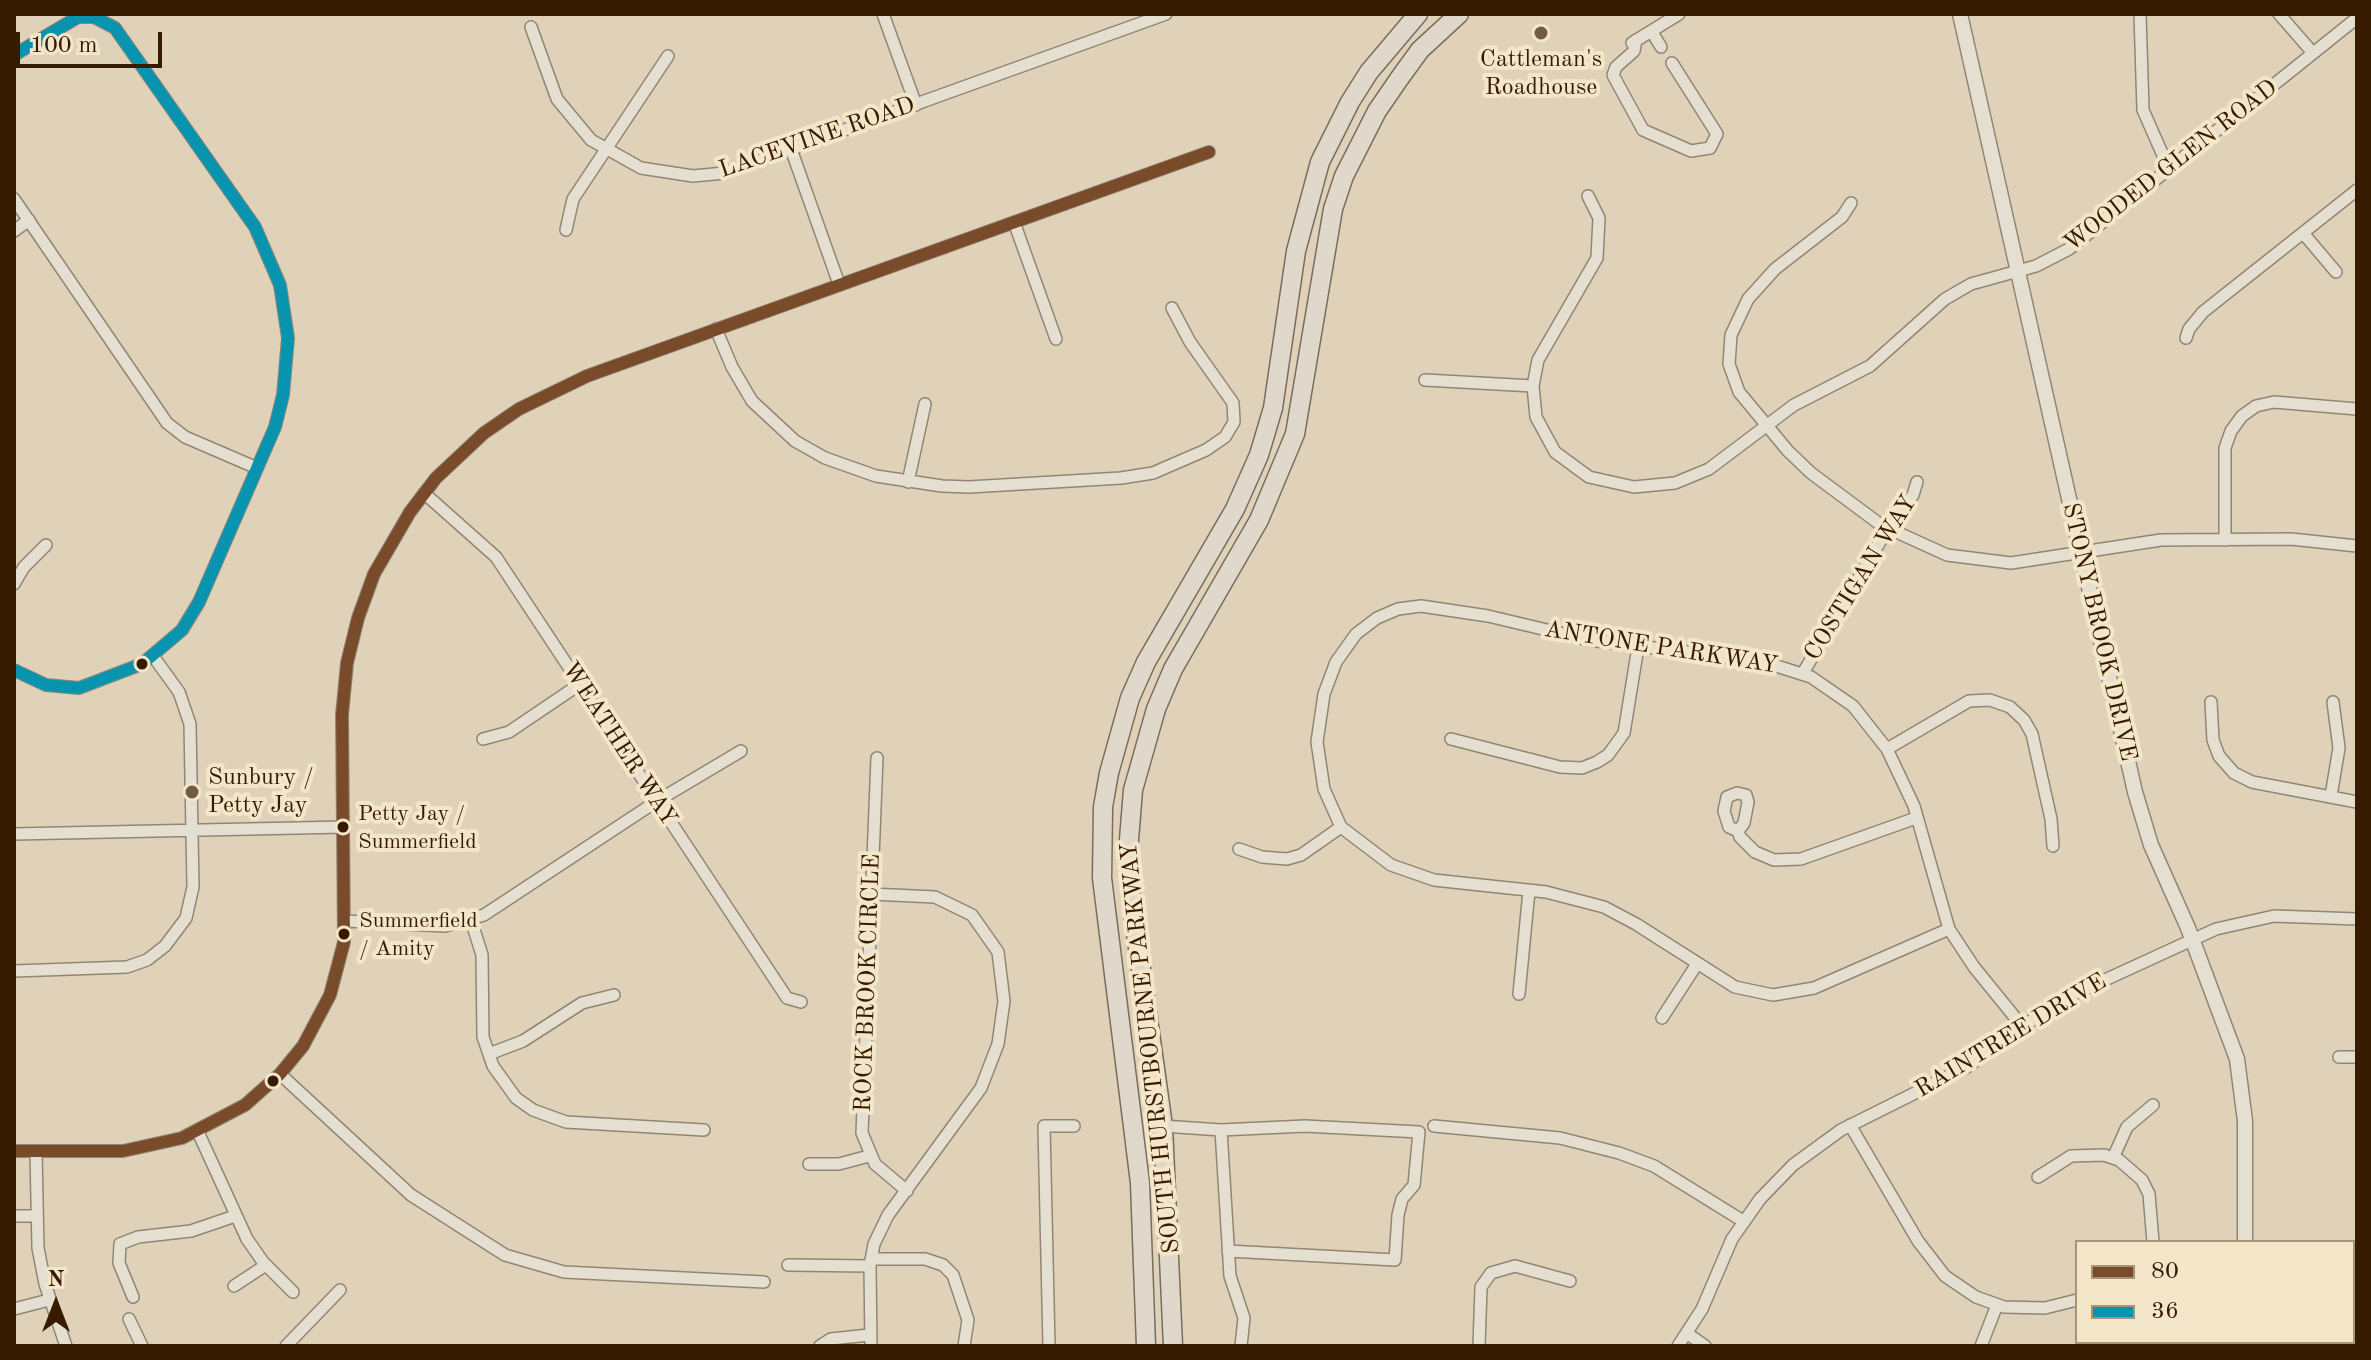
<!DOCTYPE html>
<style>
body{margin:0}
#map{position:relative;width:2371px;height:1360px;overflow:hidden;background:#dfd2b9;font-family:"Old Standard TT",serif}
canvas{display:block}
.frame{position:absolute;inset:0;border:16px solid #361b01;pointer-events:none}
.legend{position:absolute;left:2075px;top:1240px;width:280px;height:104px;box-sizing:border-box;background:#f4e6c8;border:2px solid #a89578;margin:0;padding:10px 14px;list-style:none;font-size:24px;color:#361b01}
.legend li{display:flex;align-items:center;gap:16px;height:40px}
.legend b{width:40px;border:2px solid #a89578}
.north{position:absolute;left:16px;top:1264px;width:80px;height:80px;-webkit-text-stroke:6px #f4e6c8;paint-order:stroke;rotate:0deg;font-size:22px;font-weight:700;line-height:32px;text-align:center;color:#361b01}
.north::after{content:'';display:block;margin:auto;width:28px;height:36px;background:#361b01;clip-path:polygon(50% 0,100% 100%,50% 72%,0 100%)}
.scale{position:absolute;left:16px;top:32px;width:146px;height:36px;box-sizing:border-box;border:4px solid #361b01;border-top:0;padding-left:10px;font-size:24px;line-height:28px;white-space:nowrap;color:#361b01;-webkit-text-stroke:6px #f4e6c8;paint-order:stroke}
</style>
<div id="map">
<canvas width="2371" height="1360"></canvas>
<div class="frame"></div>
<ul class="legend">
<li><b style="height:10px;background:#7a4b2a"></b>80</li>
<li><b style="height:10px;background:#0894af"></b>36</li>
</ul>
<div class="north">N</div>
<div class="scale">100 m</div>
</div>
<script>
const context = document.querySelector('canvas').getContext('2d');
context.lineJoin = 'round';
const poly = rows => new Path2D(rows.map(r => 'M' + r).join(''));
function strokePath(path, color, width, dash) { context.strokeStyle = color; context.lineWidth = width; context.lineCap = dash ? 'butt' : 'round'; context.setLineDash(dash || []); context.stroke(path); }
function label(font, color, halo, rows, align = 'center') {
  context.font = font + ' "Old Standard TT",serif'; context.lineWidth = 8; context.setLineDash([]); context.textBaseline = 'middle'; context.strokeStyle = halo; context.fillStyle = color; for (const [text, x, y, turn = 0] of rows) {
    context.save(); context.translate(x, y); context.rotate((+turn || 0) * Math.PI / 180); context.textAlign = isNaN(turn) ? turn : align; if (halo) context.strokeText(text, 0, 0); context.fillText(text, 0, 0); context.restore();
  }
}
const minor = poly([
 [883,14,916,105],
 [2140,14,2143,110,2169,169],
 [2279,14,2313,53],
 [531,27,557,99,591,140,641,168,693,176,725,173,1166,14],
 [1652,32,1661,47],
 [1636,40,1634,51,1616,67,1613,75,1643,130,1691,151,1710,148,1717,134,1672,63],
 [1632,43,1679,14],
 [14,55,78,17,94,17,115,28,255,227,280,285,288,338,283,395,275,427,199,602,182,630,142,664,79,688,46,685,14,670],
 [791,149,839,284],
 [1588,196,1599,218,1597,258,1538,360,1533,386,1536,417,1555,452,1589,477,1634,487,1675,483,1709,469,1794,405,1870,366,1945,299,1971,284,2036,266,2069,249,2357,18],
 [14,199,167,423,185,437,257,468],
 [1851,203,1842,217,1775,269,1748,299,1731,335,1729,364,1739,392,1788,451,1811,473,1881,525,1947,555,2011,563,2161,540,2291,539,2357,546],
 [1014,222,1056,339],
 [566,230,573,199,668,56],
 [14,231,29,220],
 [2303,233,2336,272],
 [716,329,732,367,752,401,795,441,825,458,876,476,942,486,969,487,1121,478,1153,473,1206,450,1225,437,1234,422,1233,403,1190,342,1172,308],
 [2186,338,2189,329,2203,312,2357,190],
 [1425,380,1533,386],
 [908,482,925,404],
 [424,493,496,557,787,998,801,1002],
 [2225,540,2225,448,2231,431,2242,416,2256,406,2274,402,2357,409],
 [14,584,24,567,46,545],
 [1803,673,1881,540,1913,495,1917,482],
 [2211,702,2213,740,2219,756,2234,773,2252,782,2357,802],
 [483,739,509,732,580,684],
 [1451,739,1560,767,1582,768,1597,762,1608,755,1624,733,1638,647],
 [1887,749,1969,701,1990,700,2010,707,2024,720,2032,734,2051,819,2053,846],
 [877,758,862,1133,875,1164,907,1191],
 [2331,796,2339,748,2333,702],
 [1738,831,1729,827,1724,811,1727,797,1737,793,1746,795,1748,802,1744,823,1738,831,1740,837,1755,852,1774,860,1801,859,1916,818],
 [14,834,344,827],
 [1239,849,1262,857,1287,859,1301,855,1341,827],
 [471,920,482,955,483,1037,493,1066,516,1098,533,1110,566,1122,704,1130],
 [346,921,445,926,484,915,657,801,741,751],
 [1949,929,1814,988,1773,995,1735,987,1636,924,1604,907,1546,892,1434,880,1391,865,1341,827,1324,789,1317,742,1324,694,1336,662,1356,634,1377,618,1398,609,1421,606,1488,616,1589,640,1761,661,1811,677,1853,706,1887,749,1914,806,1949,929,1974,967,2022,1026],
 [14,971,127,967,147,960,165,946,186,918,193,887,190,724,179,692,153,656],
 [1519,994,1529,891],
 [1662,1018,1697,964],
 [489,1054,523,1041,582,1003,614,995],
 [2339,1057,2357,1057],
 [280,1074,411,1195,505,1255,564,1272,764,1282],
 [1850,1125,1918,1241,1945,1276,1976,1297,2004,1307,2045,1308,2077,1300],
 [1163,1126,1221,1130,1305,1126,1419,1132,1414,1185,1402,1199,1398,1215,1395,1260,1228,1251],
 [1434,1126,1560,1138,1619,1153,1654,1166,1743,1221],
 [1221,1130,1230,1276,1244,1318,1241,1346],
 [198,1132,247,1239,263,1262,293,1292],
 [14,1151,123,1151,182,1138,245,1105,280,1074,303,1046,330,995,344,942,342,715,347,663,358,618,374,574,410,512,436,478,484,433,519,409,587,376,1209,152],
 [36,1151,38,1248,45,1284,66,1346],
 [2113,1158,2127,1127,2153,1105],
 [809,1164,839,1164,869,1156],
 [2038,1177,2071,1156,2104,1155,2119,1160,2142,1180,2149,1194,2153,1242],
 [14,1216,37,1216],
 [871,1259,925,1259,943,1265,953,1275,968,1320,964,1346],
 [788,1265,870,1266],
 [234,1286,266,1265],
 [133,1297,119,1263,120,1244,138,1237,191,1231,235,1216],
 [14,1309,49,1300],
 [2353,1315,2357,1321],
 [129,1319,142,1346],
 [1688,1334,1705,1346],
 [286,1346,340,1290],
 [820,1346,831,1339,869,1335],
 [871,1346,870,1266,874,1244,888,1215,981,1088,998,1044,1004,1001,998,952,972,915,935,897,871,894],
 [1049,1346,1044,1126,1074,1126],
 [1479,1346,1481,1287,1491,1273,1515,1266,1570,1281],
 [1678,1346,1702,1309,1732,1239,1760,1199,1793,1165,1841,1130,1967,1067,2059,1001,2216,929,2274,916,2357,919],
 [1981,1346,1997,1305]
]);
const tertiary = poly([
 [1960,14,2135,792,2151,845,2188,928,2237,1059,2245,1121,2245,1242],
 [2270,1342,2271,1346]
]);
const primary = poly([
 [1146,1346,1140,1183,1102,878,1103,807,1109,773,1130,698,1146,662,1235,509,1259,455,1273,408,1296,251,1320,162,1350,102,1369,72,1418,14],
 [1173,1346,1163,1126,1131,897,1128,852,1133,790,1156,709,1173,669,1259,520,1295,434,1333,209,1344,176,1377,111,1399,79,1420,50,1459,14]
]);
strokePath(minor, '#918675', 14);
strokePath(tertiary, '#918675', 17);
strokePath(primary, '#796d5d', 21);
strokePath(minor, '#e5dfd2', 11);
strokePath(tertiary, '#e5dfd2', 14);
strokePath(primary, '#e0d9cb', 18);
strokePath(poly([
 [14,1151,123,1151,182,1138,245,1105,280,1074,303,1046,330,995,344,942,342,715,347,663,358,618,374,574,410,512,436,478,484,433,519,409,587,376,1209,152]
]), '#7a4b2a', 12);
strokePath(poly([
 [14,55,78,17,94,17,115,28,255,227,280,285,288,338,283,395,275,427,199,602,182,630,142,664,79,688,46,685,14,670]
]), '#0894af', 12);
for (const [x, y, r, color] of [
 [1541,33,8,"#715b41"],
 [142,664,7,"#361b01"],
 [192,792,8,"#715b41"],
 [343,827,7,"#361b01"],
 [344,934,7,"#361b01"],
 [273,1081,7,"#361b01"]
]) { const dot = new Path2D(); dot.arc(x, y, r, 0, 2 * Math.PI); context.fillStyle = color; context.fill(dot); strokePath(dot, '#f4e6c8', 3); }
label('22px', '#361b01', '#f4e6c8', [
 ["Petty Jay /",358,814],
 ["Summerfield",358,842],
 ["Summerfield",359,921],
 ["/ Amity",359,949]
], 'left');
label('24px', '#361b01', '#f4e6c8', [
 ["Cattleman's",1541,60],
 ["Roadhouse",1541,88],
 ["Sunbury /",208,778,"left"],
 ["Petty Jay",208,806,"left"]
]);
label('24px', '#361b01', '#f4e6c8', [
 ["LACEVINE ROAD",817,138,-19],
 ["WOODED GLEN ROAD",2171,166,-38],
 ["COSTIGAN WAY",1861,578,-58],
 ["STONY BROOK DRIVE",2099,632,77],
 ["ANTONE PARKWAY",1661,648,9],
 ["WEATHER WAY",619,744,57],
 ["ROCK BROOK CIRCLE",868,983,-88],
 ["RAINTREE DRIVE",2011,1036,-31],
 ["SOUTH HURSTBOURNE PARKWAY",1151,1048,-96]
]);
</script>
